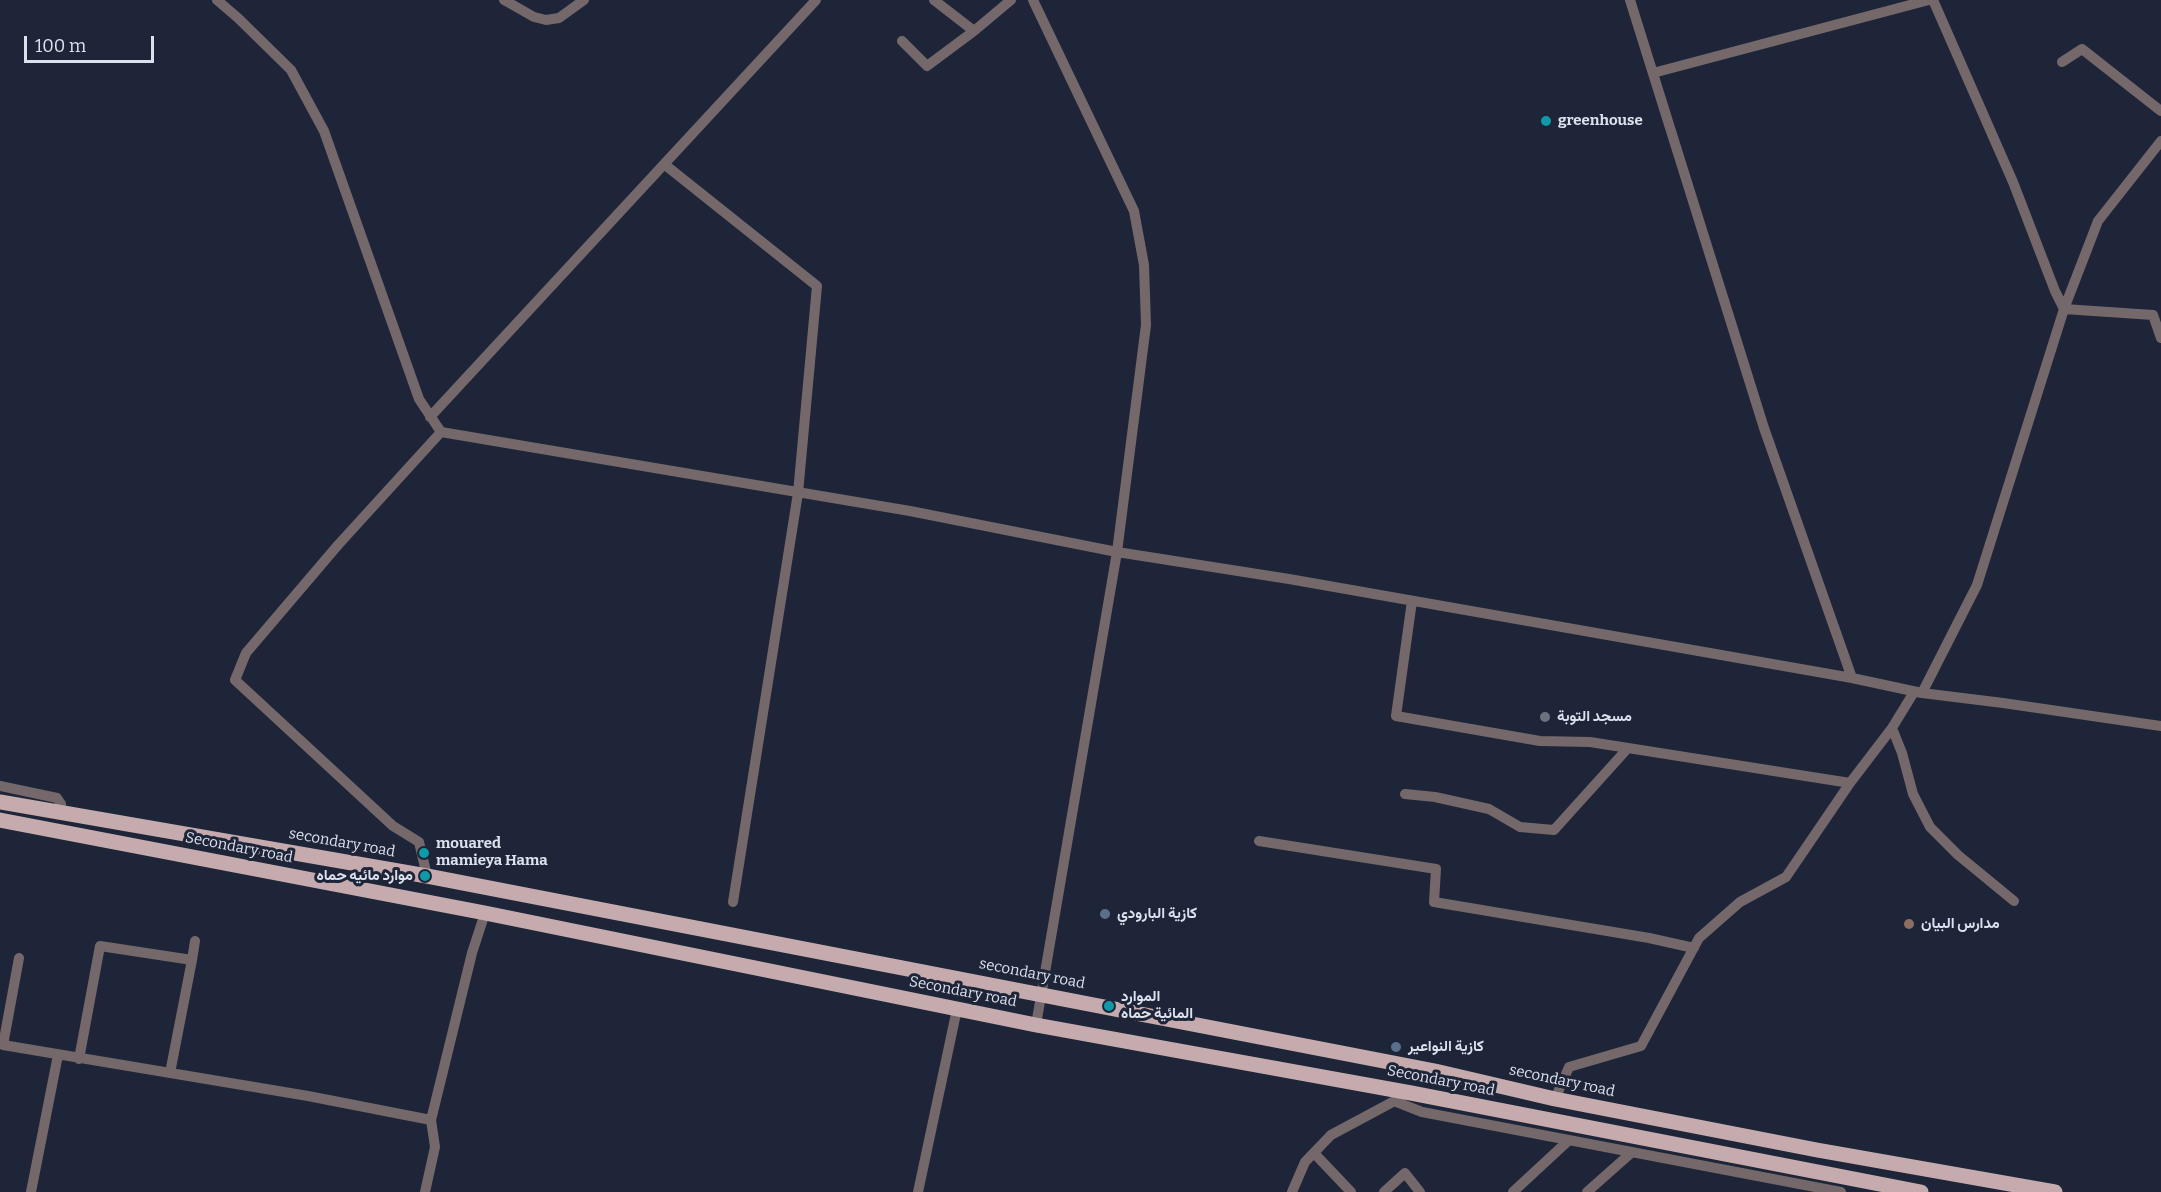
<!DOCTYPE html>
<meta charset="utf-8">
<style>
body{margin:0}
#map{position:relative;width:2161px;height:1192px;overflow:hidden;background:#1e2538;font-family:Bitter,serif}
canvas{display:block}
.scale{position:absolute;left:24px;top:36px;width:130px;height:27px;box-sizing:border-box;border:3px solid #dbe1ed;border-top:0;padding-left:8px;font-size:18px;line-height:21px;white-space:nowrap;color:#dbe1ed;-webkit-text-stroke:4px #1e2538;paint-order:stroke}
</style>
<div id="map">
<canvas width="2161" height="1192"></canvas>
<div class="scale">100 m</div>
</div>
<script>
const context = document.querySelector('canvas').getContext('2d');
context.lineJoin = 'round';
const poly = rows => new Path2D(rows.map(r => 'M' + r).join(''));
function strokePath(path, color, width, dash) { context.strokeStyle = color; context.lineWidth = width; context.lineCap = dash ? 'butt' : 'round'; context.setLineDash(dash || []); context.stroke(path); }
function label(font, color, halo, rows, align = 'center') {
  context.font = font + ' Bitter,Vazirmatn,serif'; context.lineWidth = 6; context.setLineDash([]); context.textBaseline = 'middle'; context.strokeStyle = halo; context.fillStyle = color; for (const [text, x, y, turn = 0] of rows) {
    context.save(); context.translate(x, y); context.rotate((+turn || 0) * Math.PI / 180); context.textAlign = isNaN(turn) ? turn : align; if (halo) context.strokeText(text, 0, 0); context.fillText(text, 0, 0); context.restore();
  }
}
strokePath(poly([
 [217,0,238,18,291,70,324,131,419,399,441,432,338,545,246,653,235,680,393,826,419,842,427,876],
 [504,0,534,17,546,20,559,18,584,0],
 [934,0,974,31,1011,0],
 [1033,0,1134,211,1144,265,1146,325,1117,552,1036,1025],
 [1630,0,1764,428,1852,678],
 [902,41,927,66,974,31],
 [2062,62,2082,49,2161,111],
 [1653,73,1929,0],
 [2161,141,2098,221,2064,309,2153,315,2161,338],
 [664,164,817,286,798,493,733,902],
 [430,417,816,0],
 [441,432,910,511,1117,552,1289,579,1852,678,1922,693,2003,703,2161,726],
 [1412,601,1396,716,1540,741,1590,742,1850,783],
 [1922,693,1977,585,2064,309,2055,291,2013,182,1933,0],
 [1892,728,1902,753,1913,794,1930,827,1958,855,2014,901],
 [0,786,57,798,61,804,59,813],
 [1405,794,1435,797,1489,809,1520,827,1554,830,1628,748],
 [1259,841,1436,869,1434,902,1649,938,1694,948],
 [19,958,3,1045,308,1096,431,1120,472,953,485,913],
 [192,960,195,941],
 [79,1059,100,946,192,960,170,1073],
 [1555,1099,1569,1067,1641,1046,1699,938,1740,902,1786,877,1850,783,1892,728,1914,692],
 [1394,1101,1422,1112,1841,1192],
 [1314,1153,1351,1192],
 [31,1192,58,1055],
 [425,1192,435,1147,431,1120],
 [918,1192,957,1009],
 [1292,1192,1305,1162,1331,1135,1400,1098],
 [1384,1192,1405,1173,1420,1192],
 [1513,1192,1568,1141],
 [1587,1192,1631,1153]
]), '#75686a', 10);
strokePath(poly([
 [0,802,427,876,1435,1071,1555,1099,1817,1150,2055,1192],
 [0,820,485,913,1036,1025,1411,1093,1921,1192]
]), '#c5abae', 15);
for (const [x, y, r, color] of [
 [1546,121,6,"#0f9aa8"],
 [1545,717,6,"#6b7280"],
 [424,853,6,"#0f9aa8"],
 [425,876,6,"#0f9aa8"],
 [1105,914,6,"#5c6f8a"],
 [1909,924,6,"#8d6e63"],
 [1109,1006,6,"#0f9aa8"],
 [1396,1047,6,"#5c6f8a"]
]) { const dot = new Path2D(); dot.arc(x, y, r, 0, 2 * Math.PI); context.fillStyle = color; context.fill(dot); strokePath(dot, '#1e2538', 2); }
label('bold 15px', '#dbe1ed', '#1e2538', [
 ["greenhouse",1558,121],
 ["مسجد التوبة",1557,717],
 ["mouared",436,844],
 ["mamieya Hama",436,861],
 ["موارد مائيه حماه",413,876,"right"],
 ["كازية البارودي",1117,914],
 ["مدارس البيان",1921,924],
 ["الموارد",1121,997],
 ["المائية حماه",1121,1014],
 ["كازية النواعير",1408,1047]
], 'left');
label('15px', '#dbe1ed', '#1e2538', [
 ["secondary road",342,843,10],
 ["Secondary road",239,848,11],
 ["secondary road",1032,974,11],
 ["Secondary road",963,992,11],
 ["Secondary road",1441,1081,11],
 ["secondary road",1562,1081,12]
]);
</script>
